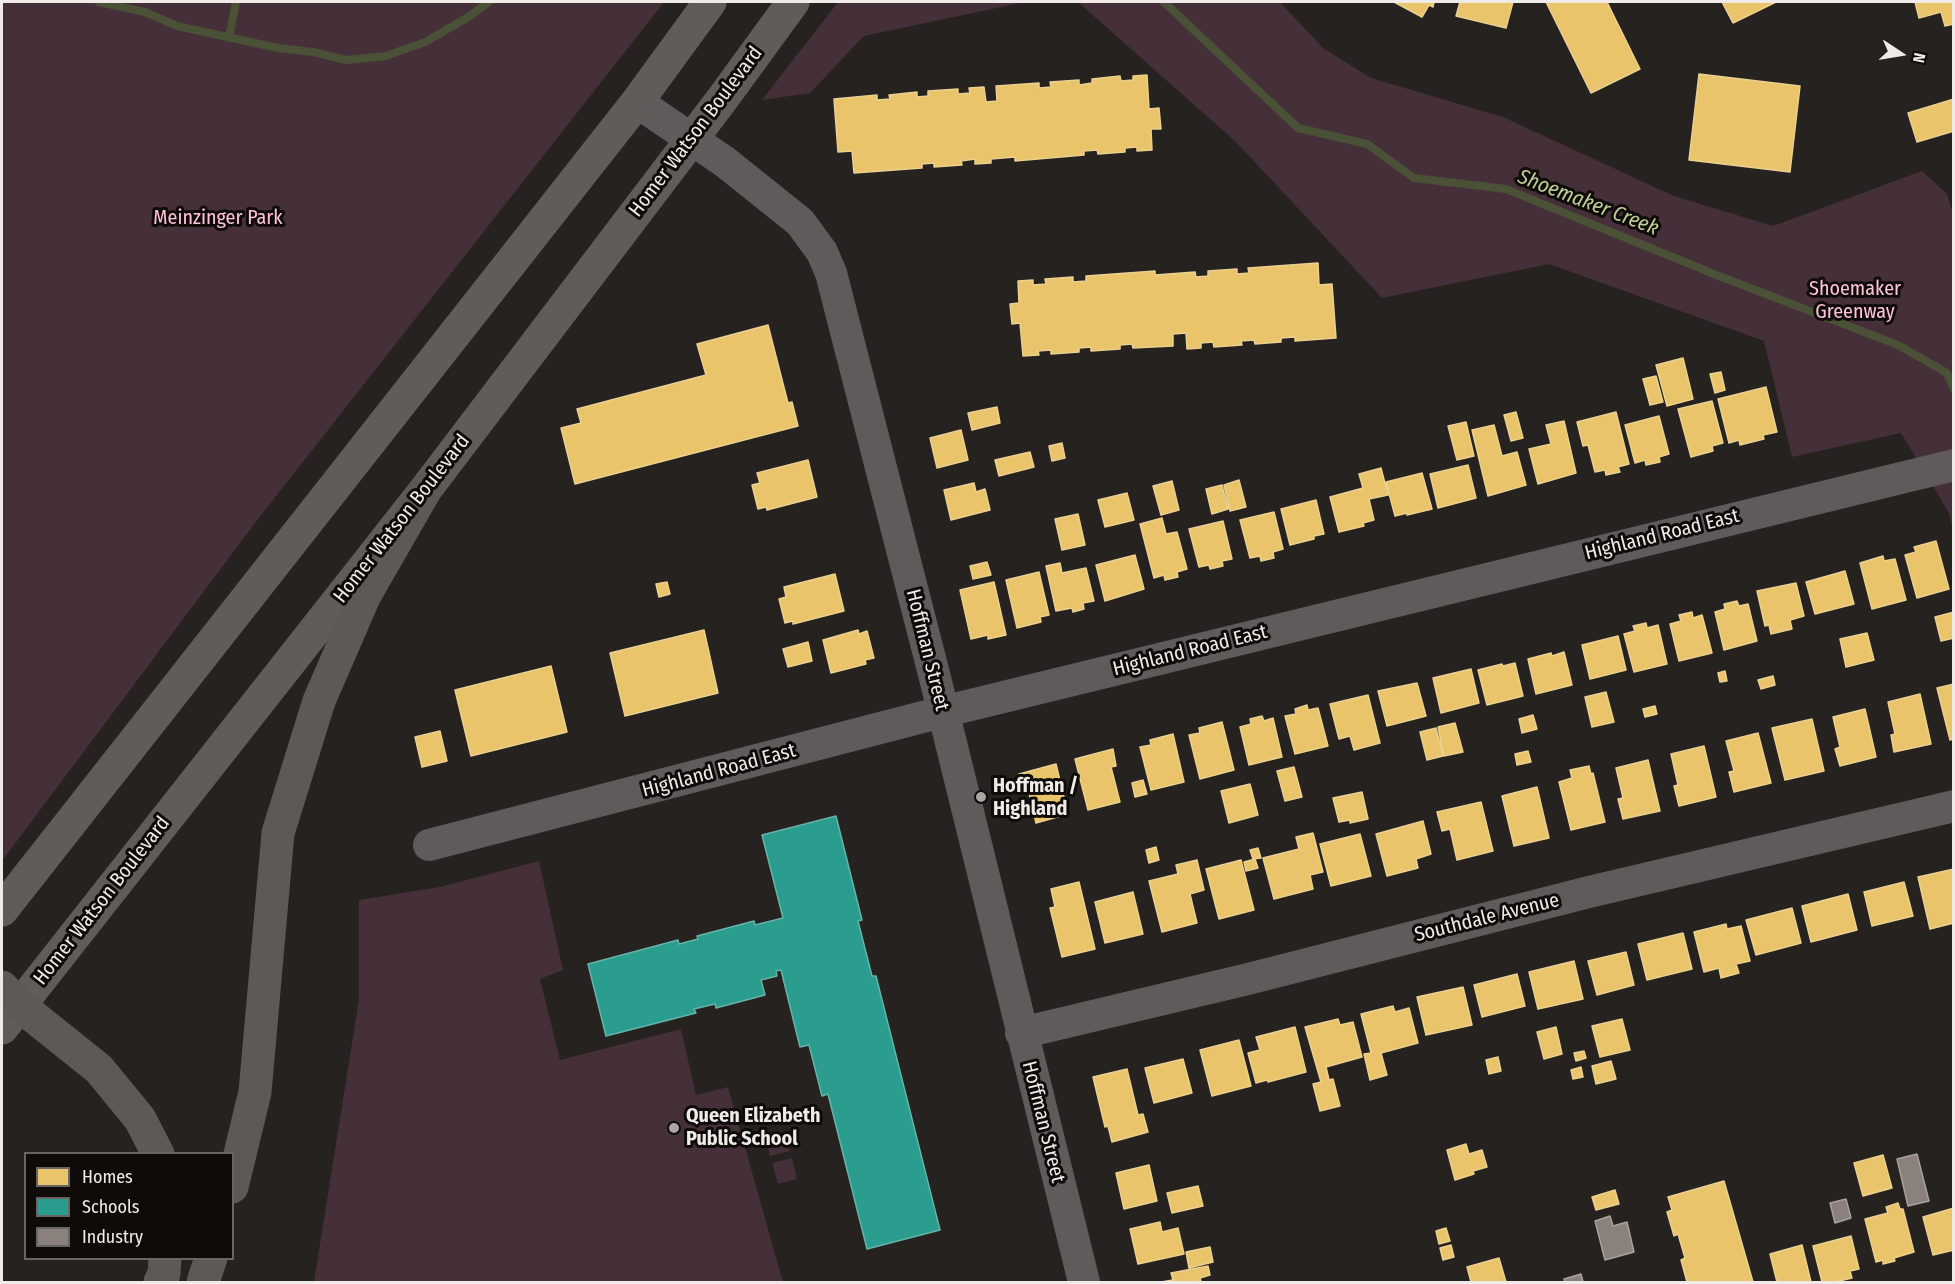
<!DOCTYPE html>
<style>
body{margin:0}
#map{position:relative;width:1955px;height:1284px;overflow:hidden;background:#25221f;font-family:"Fira Sans Condensed",sans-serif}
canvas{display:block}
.frame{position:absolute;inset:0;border:3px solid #f0ebe8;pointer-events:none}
.legend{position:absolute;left:24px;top:1152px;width:210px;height:108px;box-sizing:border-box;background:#0e0b09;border:2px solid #686562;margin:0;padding:8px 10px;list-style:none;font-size:18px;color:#f0ebe8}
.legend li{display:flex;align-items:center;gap:12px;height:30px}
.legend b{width:30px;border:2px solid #686562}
.north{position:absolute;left:1871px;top:24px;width:60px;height:60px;-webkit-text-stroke:4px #0e0b09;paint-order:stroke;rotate:102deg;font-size:16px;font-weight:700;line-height:24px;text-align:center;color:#f0ebe8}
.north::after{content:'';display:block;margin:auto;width:21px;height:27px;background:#f0ebe8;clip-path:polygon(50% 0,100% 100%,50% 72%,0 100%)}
</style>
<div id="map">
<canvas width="1955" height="1284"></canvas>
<div class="frame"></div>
<ul class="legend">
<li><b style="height:16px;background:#e9c46a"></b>Homes</li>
<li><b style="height:16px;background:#2a9d8f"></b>Schools</li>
<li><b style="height:16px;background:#8a817c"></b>Industry</li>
</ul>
<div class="north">N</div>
</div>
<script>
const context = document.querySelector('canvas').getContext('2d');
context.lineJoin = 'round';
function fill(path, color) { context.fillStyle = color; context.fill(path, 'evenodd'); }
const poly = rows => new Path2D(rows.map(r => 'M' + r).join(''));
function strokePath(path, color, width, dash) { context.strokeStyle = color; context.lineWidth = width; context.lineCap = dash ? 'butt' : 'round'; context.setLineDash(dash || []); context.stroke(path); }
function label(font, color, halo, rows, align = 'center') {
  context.font = font + ' "Fira Sans Condensed",sans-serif'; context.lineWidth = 6; context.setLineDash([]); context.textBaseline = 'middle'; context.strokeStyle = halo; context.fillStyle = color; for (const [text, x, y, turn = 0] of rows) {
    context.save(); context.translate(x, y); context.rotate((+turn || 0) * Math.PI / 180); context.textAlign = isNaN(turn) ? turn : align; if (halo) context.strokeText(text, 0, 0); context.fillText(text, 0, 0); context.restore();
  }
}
fill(poly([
 [2,2,664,2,255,523,2,861],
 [838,2,1025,2,864,36,810,93,762,100],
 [1078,2,1280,2,1323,48,1371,78,1503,117,1674,196,1773,226,1922,171,1947,194,1953,214,1953,530,1949,513,1901,433,1792,457,1764,341,1549,264,1382,298,1236,142],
 [539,861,563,970,540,979,560,1060,681,1029,696,1095,728,1087,783,1282,314,1282,359,999,359,900,440,887],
 [785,1131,790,1151,770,1156,765,1136],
 [792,1158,797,1179,778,1184,772,1163]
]), '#452f38');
const homes = poly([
 [1394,2,1434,2,1433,7,1429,5,1422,17,1394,2],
 [1460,2,1513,2,1506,28,1456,16,1460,2],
 [1546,2,1607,2,1640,69,1591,93,1546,2],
 [1722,2,1776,2,1733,23,1722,2],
 [1915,2,1954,2,1954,24,1945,26,1941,12,1919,18,1915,2],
 [1699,74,1800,86,1790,172,1689,160,1699,74],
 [1147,75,1149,109,1159,108,1161,129,1151,129,1152,150,1137,151,1137,147,1125,148,1125,152,1098,154,1097,150,1084,151,1084,155,1015,161,1015,157,991,159,991,163,975,164,975,159,961,161,962,165,934,167,934,163,922,164,922,168,854,173,852,151,838,152,834,99,877,95,877,100,890,99,889,95,917,92,917,97,928,96,928,91,958,89,958,94,970,93,969,88,984,87,986,102,997,101,996,86,1039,83,1039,88,1051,87,1050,82,1079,80,1079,85,1092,83,1092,79,1120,76,1121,81,1133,80,1133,76,1147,75],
 [1954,99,1954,131,1917,142,1908,113,1954,99],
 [1318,263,1319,285,1332,284,1336,338,1295,341,1295,337,1281,338,1281,342,1255,344,1254,340,1241,341,1242,345,1214,347,1213,342,1201,343,1201,348,1187,349,1186,333,1173,334,1173,346,1133,348,1132,344,1120,345,1120,349,1091,351,1091,347,1079,348,1079,352,1051,354,1051,350,1038,351,1039,355,1023,356,1020,323,1012,324,1010,304,1019,303,1018,281,1033,280,1033,285,1046,284,1045,279,1073,277,1073,282,1086,281,1086,276,1155,271,1155,275,1195,272,1196,277,1208,276,1208,271,1237,269,1237,274,1249,273,1248,268,1318,263],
 [768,325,788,403,792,402,798,426,575,484,561,428,581,423,577,409,706,375,697,344,768,325],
 [1683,358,1693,399,1667,406,1656,365,1683,358],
 [1721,372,1725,390,1715,393,1710,374,1721,372],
 [1656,376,1663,402,1650,405,1643,379,1656,376],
 [1766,387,1777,432,1763,435,1764,439,1740,445,1739,440,1729,443,1718,399,1766,387],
 [1712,401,1723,443,1712,446,1713,451,1691,457,1678,409,1712,401],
 [997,407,1000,423,972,430,968,413,997,407],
 [1516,412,1523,438,1511,441,1504,415,1516,412],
 [1616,412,1629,464,1618,467,1620,472,1606,475,1605,470,1595,472,1588,445,1583,446,1577,422,1616,412],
 [1659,416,1669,454,1659,457,1660,462,1646,465,1645,460,1635,463,1625,425,1659,416],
 [1564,421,1576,473,1538,484,1529,449,1551,444,1546,425,1564,421],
 [1466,422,1474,456,1457,460,1448,426,1466,422],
 [1494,425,1502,456,1517,452,1526,485,1488,496,1472,430,1494,425],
 [961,430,968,460,937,468,930,438,961,430],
 [1062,443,1065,458,1052,461,1049,446,1062,443],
 [1030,452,1034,467,999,476,995,460,1030,452],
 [808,460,817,497,767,510,766,507,758,509,752,485,760,483,757,473,808,460],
 [1468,465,1476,498,1438,508,1430,474,1468,465],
 [1381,468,1388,495,1369,499,1374,520,1363,523,1364,526,1339,532,1330,497,1363,488,1359,474,1381,468],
 [1422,473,1432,509,1407,515,1407,513,1395,516,1386,482,1422,473],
 [1239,480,1246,507,1230,511,1224,485,1239,480],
 [1172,481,1179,510,1161,515,1153,486,1172,481],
 [974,483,976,492,985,489,990,510,951,520,944,490,974,483],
 [1222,485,1228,509,1212,514,1206,489,1222,485],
 [1127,493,1134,520,1105,527,1098,500,1127,493],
 [1316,500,1324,534,1314,536,1314,539,1290,545,1281,509,1316,500],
 [1274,512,1283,549,1273,552,1274,558,1261,561,1260,556,1250,558,1240,520,1274,512],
 [1078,514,1085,545,1062,550,1055,519,1078,514],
 [1162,518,1166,534,1177,532,1187,569,1177,572,1178,577,1165,580,1164,575,1154,578,1140,524,1162,518],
 [1223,521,1232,559,1222,561,1223,566,1210,569,1209,565,1199,567,1189,529,1223,521],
 [1936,541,1949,589,1917,598,1905,555,1916,552,1914,547,1936,541],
 [1135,555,1144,589,1105,601,1096,565,1135,555],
 [1883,556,1884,561,1895,559,1906,600,1872,609,1860,563,1883,556],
 [987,562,991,575,973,579,970,566,987,562],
 [1060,563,1062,573,1086,568,1094,601,1083,603,1084,609,1073,612,1072,608,1056,611,1046,566,1060,563],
 [1845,571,1854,604,1815,614,1806,582,1845,571],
 [1039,572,1049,615,1040,617,1041,622,1017,628,1006,580,1039,572],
 [835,574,844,611,793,624,793,621,785,623,779,599,786,597,784,587,835,574],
 [667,582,670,594,659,597,656,584,667,582],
 [994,582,1006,635,988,639,988,635,971,639,960,590,994,582],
 [1796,583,1804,616,1790,620,1792,629,1771,634,1769,625,1765,626,1757,591,1796,583],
 [1737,601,1739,606,1748,604,1757,641,1724,650,1715,612,1725,609,1724,604,1737,601],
 [1692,612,1693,618,1702,615,1712,653,1679,661,1670,624,1681,621,1679,615,1692,612],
 [1954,612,1954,638,1941,641,1935,617,1954,612],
 [1646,623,1647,628,1658,625,1667,664,1634,672,1624,634,1635,631,1633,626,1646,623],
 [704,630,718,693,625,716,610,653,704,630],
 [858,630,859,634,867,631,874,658,865,660,866,664,831,673,823,640,858,630],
 [1867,633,1874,660,1846,667,1840,639,1867,633],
 [1618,636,1626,670,1590,679,1582,645,1618,636],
 [808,642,812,661,788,667,783,649,808,642],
 [1564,652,1572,685,1536,694,1528,659,1551,653,1552,656,1564,652],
 [1515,663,1523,696,1487,705,1478,670,1502,664,1503,666,1515,663],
 [551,666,567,732,471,756,455,690,551,666],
 [1471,669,1479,703,1441,713,1433,678,1471,669],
 [1725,671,1727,681,1720,682,1718,673,1725,671],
 [1773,676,1775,685,1761,689,1758,680,1773,676],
 [1417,683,1426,716,1387,726,1378,691,1417,683],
 [1954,684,1954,739,1950,740,1937,688,1954,684],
 [1606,692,1614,722,1592,727,1585,697,1606,692],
 [1920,694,1931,744,1894,752,1891,735,1895,734,1888,702,1920,694],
 [1368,695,1380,743,1354,750,1350,736,1339,739,1330,704,1368,695],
 [1307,705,1308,710,1318,708,1328,746,1295,754,1285,716,1296,714,1295,709,1307,705],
 [1655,706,1657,714,1645,717,1643,709,1655,706],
 [1865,709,1876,757,1840,766,1835,749,1840,747,1833,717,1865,709],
 [1533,715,1537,729,1522,733,1519,719,1533,715],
 [1262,716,1264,721,1273,718,1282,757,1249,765,1240,727,1251,724,1250,719,1262,716],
 [1812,719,1824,771,1785,780,1772,728,1812,719],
 [1222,722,1234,770,1200,779,1189,735,1200,733,1199,728,1222,722],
 [1455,723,1463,752,1444,756,1438,727,1455,723],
 [1436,728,1443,756,1427,760,1420,732,1436,728],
 [440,731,447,761,422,767,415,737,440,731],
 [1758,733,1771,783,1734,792,1729,772,1734,771,1726,741,1758,733],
 [1173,734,1184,782,1151,790,1140,747,1151,745,1150,740,1173,734],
 [1704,746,1716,797,1679,806,1674,786,1678,785,1671,754,1704,746],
 [1113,749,1116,766,1111,767,1120,802,1088,810,1075,759,1113,749],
 [1528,751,1531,762,1517,765,1515,754,1528,751],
 [1648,760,1660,811,1623,819,1618,799,1623,798,1616,768,1648,760],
 [1056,764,1068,814,1036,823,1029,793,1024,794,1019,774,1056,764],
 [1589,766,1591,774,1593,773,1605,822,1571,830,1559,782,1572,778,1570,770,1589,766],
 [1294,767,1302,797,1285,801,1277,771,1294,767],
 [1143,780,1147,794,1135,797,1132,783,1143,780],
 [1250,784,1258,815,1229,823,1221,791,1250,784],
 [1537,787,1549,838,1514,846,1502,796,1537,787],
 [1362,792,1368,819,1350,823,1350,820,1339,822,1333,798,1362,792],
 [1481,802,1493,851,1457,860,1450,829,1442,831,1437,812,1481,802],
 [1423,821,1431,854,1416,859,1418,868,1387,876,1376,834,1423,821],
 [1313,833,1323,872,1310,875,1313,889,1274,899,1263,858,1299,849,1296,837,1313,833],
 [1360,834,1371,876,1331,886,1320,844,1360,834],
 [1156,847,1159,860,1149,863,1146,850,1156,847],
 [1258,848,1261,858,1253,859,1250,850,1258,848],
 [1255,859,1258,868,1246,871,1244,862,1255,859],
 [1197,860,1204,890,1190,894,1197,923,1162,932,1149,881,1178,874,1176,865,1197,860],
 [1241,860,1254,910,1219,919,1206,869,1241,860],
 [1954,869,1954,923,1930,929,1918,877,1954,869],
 [1079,882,1095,949,1062,957,1050,908,1055,907,1051,889,1079,882],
 [1904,882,1913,916,1872,926,1864,892,1904,882],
 [1133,892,1143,934,1105,943,1095,902,1133,892],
 [1848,894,1857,930,1811,942,1802,906,1848,894],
 [1792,908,1801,943,1756,955,1746,920,1792,908],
 [1726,924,1727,929,1741,926,1750,961,1736,964,1739,973,1721,978,1719,968,1704,972,1694,932,1726,924],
 [1683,933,1692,969,1647,980,1638,944,1683,933],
 [1626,952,1634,985,1597,995,1588,961,1626,952],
 [1574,961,1583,999,1538,1009,1529,972,1574,961],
 [1517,974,1525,1006,1482,1017,1474,985,1517,974],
 [1463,987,1472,1025,1426,1035,1417,997,1463,987],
 [1393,1006,1395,1012,1409,1008,1418,1043,1381,1053,1387,1075,1370,1080,1364,1054,1371,1053,1361,1014,1393,1006],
 [1338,1019,1340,1025,1353,1022,1362,1057,1326,1067,1329,1080,1333,1079,1340,1106,1320,1111,1313,1084,1321,1082,1305,1027,1338,1019],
 [1622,1019,1630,1050,1600,1057,1592,1026,1622,1019],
 [1295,1027,1306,1072,1268,1082,1267,1080,1256,1083,1248,1053,1260,1050,1256,1037,1295,1027],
 [1556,1027,1562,1054,1544,1059,1537,1032,1556,1027],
 [1239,1040,1251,1086,1212,1096,1200,1050,1239,1040],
 [1584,1051,1586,1058,1576,1061,1574,1053,1584,1051],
 [1498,1057,1501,1071,1489,1074,1486,1060,1498,1057],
 [1183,1059,1192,1093,1154,1103,1145,1068,1183,1059],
 [1611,1061,1616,1079,1596,1084,1592,1066,1611,1061],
 [1581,1067,1583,1077,1573,1079,1571,1070,1581,1067],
 [1127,1069,1138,1115,1143,1114,1148,1132,1112,1142,1108,1126,1105,1127,1093,1077,1127,1069],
 [1466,1144,1469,1154,1482,1150,1487,1167,1473,1171,1474,1174,1455,1180,1447,1150,1466,1144],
 [1883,1155,1892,1188,1863,1196,1854,1163,1883,1155],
 [1149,1165,1157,1201,1124,1209,1116,1173,1149,1165],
 [1724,1181,1753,1282,1687,1282,1681,1260,1685,1258,1678,1234,1674,1236,1667,1212,1672,1210,1668,1197,1724,1181],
 [1198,1186,1203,1206,1172,1213,1167,1193,1198,1186],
 [1615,1190,1619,1204,1596,1210,1592,1197,1615,1190],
 [1898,1203,1900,1209,1903,1209,1914,1252,1894,1258,1895,1261,1883,1264,1883,1260,1876,1262,1865,1219,1888,1213,1886,1207,1898,1203],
 [1954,1208,1954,1250,1933,1255,1923,1217,1954,1208],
 [1160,1222,1162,1232,1178,1228,1184,1254,1138,1264,1130,1229,1160,1222],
 [1446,1228,1450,1241,1439,1244,1436,1231,1446,1228],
 [1851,1236,1859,1269,1850,1271,1852,1278,1835,1282,1822,1282,1813,1246,1851,1236],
 [1451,1245,1454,1257,1443,1260,1440,1248,1451,1245],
 [1802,1245,1811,1282,1777,1282,1770,1254,1802,1245],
 [1210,1247,1213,1262,1189,1268,1186,1252,1210,1247],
 [1499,1258,1506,1282,1471,1282,1467,1267,1499,1258],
 [1208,1266,1210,1275,1200,1278,1201,1282,1161,1282,1173,1280,1171,1273,1208,1266]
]);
fill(homes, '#e9c46a');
strokePath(homes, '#ebd090', 1.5);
const schools = poly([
 [836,816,862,920,858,921,872,976,876,976,940,1230,867,1249,828,1094,822,1096,809,1045,800,1047,781,970,776,971,777,976,761,980,765,995,716,1008,715,1004,694,1009,696,1013,606,1036,588,964,678,940,679,944,698,939,697,936,754,921,755,925,783,918,762,835,836,816]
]);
fill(schools, '#2a9d8f');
strokePath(schools, '#65b4aa', 1.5);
const industry = poly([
 [1917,1154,1929,1201,1908,1206,1897,1159,1917,1154],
 [1846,1199,1851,1218,1835,1223,1830,1203,1846,1199],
 [1610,1216,1613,1226,1627,1222,1634,1252,1605,1260,1595,1221,1610,1216],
 [1581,1274,1583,1282,1565,1282,1564,1279,1581,1274]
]);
fill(industry, '#8a817c');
strokePath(industry, '#a9a19c', 1.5);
strokePath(poly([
 [99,2,145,12,177,26,278,48,313,52,346,60,386,56,425,42,470,16,489,2],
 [1164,2,1298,128,1367,144,1414,178,1506,189,1719,276,1898,345,1947,373,1954,389],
 [229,38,236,2]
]), '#4a5137', 8);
strokePath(poly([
 [637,102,725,162,800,222,822,252,831,273,935,678,1084,1282],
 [429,845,942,712,1954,465],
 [1021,1033,1248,979,1589,892,1954,806]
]), '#605b5a', 32);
strokePath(poly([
 [2,910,637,102,710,2],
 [2,1028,426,489,723,98,793,2]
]), '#615b5a', 33);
strokePath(poly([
 [2,987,19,1005,99,1069,140,1119,158,1154],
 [232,1187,255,1092,278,833,319,701,365,595,426,489],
 [160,1282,164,1274,165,1258],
 [203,1282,211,1258]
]), '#5e5856', 33);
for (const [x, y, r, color] of [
 [981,797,6,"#a9a5a2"],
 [674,1128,6,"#a9a5a2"]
]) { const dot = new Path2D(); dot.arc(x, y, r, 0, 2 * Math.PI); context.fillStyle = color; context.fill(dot); strokePath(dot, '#0e0b09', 2); }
label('20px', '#f0ebe8', '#0e0b09', [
 ["Homer Watson Boulevard",696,132,-53],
 ["Homer Watson Boulevard",402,519,-52],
 ["Highland Road East",1662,535,-14],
 ["Hoffman Street",927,650,76],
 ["Highland Road East",1190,651,-14],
 ["Highland Road East",719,771,-15],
 ["Homer Watson Boulevard",102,901,-52],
 ["Southdale Avenue",1487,918,-14],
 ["Hoffman Street",1043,1122,76]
]);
label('20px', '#fec2db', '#0e0b09', [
 ["Meinzinger Park",218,218],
 ["Shoemaker",1855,289],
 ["Greenway",1855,312]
]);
label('bold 20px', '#f0ebe8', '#0e0b09', [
 ["Hoffman /",993,786],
 ["Highland",993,809],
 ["Queen Elizabeth",686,1116],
 ["Public School",686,1139]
], 'left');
label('italic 21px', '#bfce97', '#0e0b09', [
 ["Shoemaker Creek",1588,203,21]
]);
</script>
